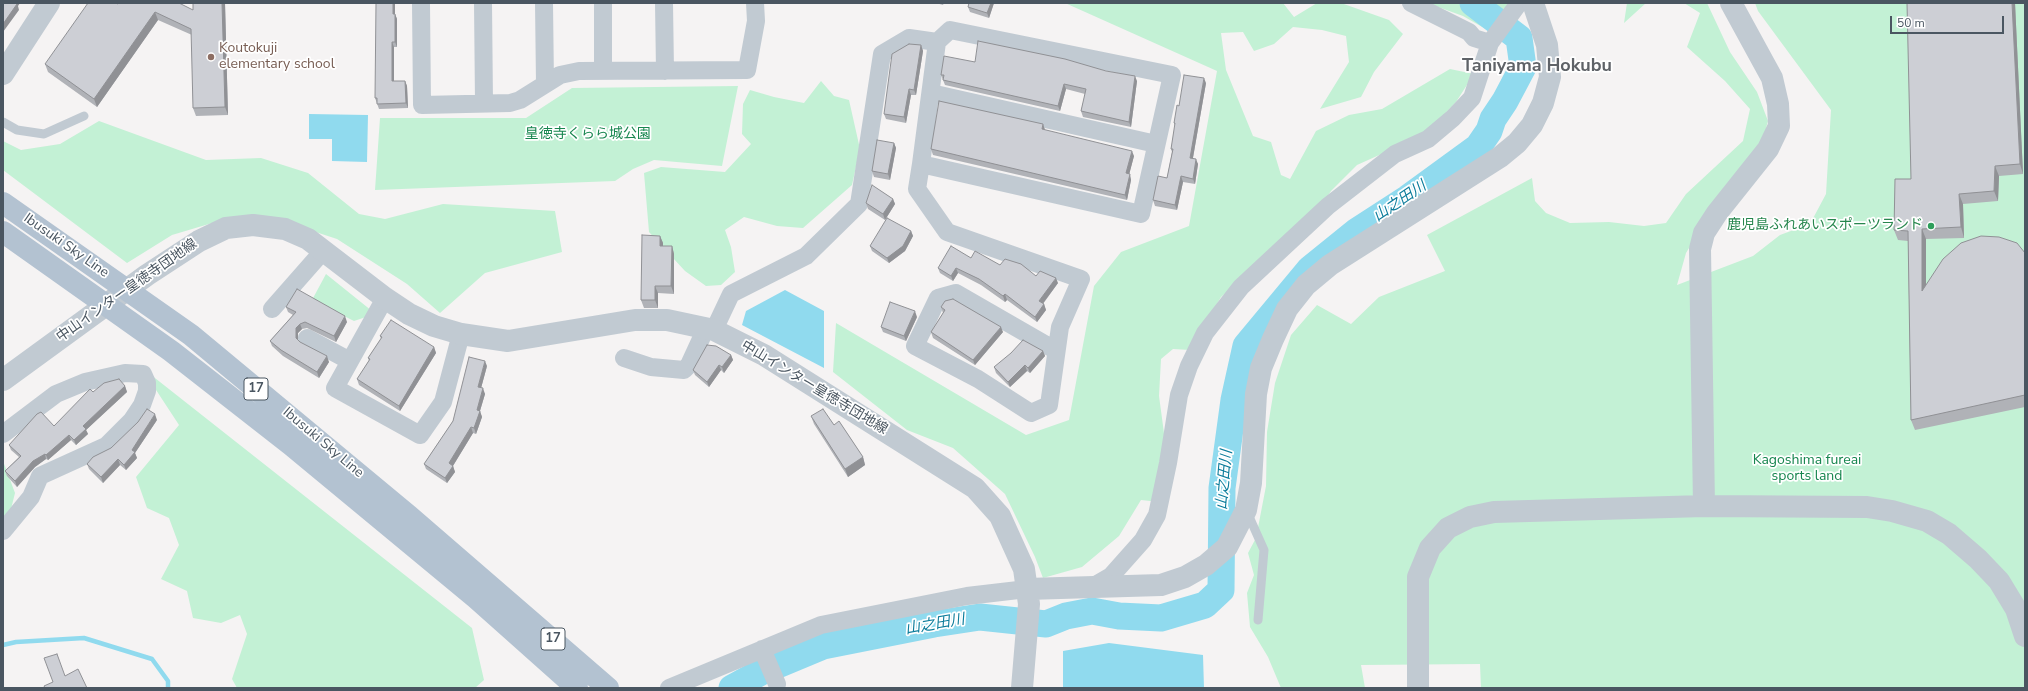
<!DOCTYPE html>
<meta charset="utf-8">
<style>
body{margin:0}
#map{position:relative;width:2028px;height:691px;overflow:hidden;background:#f5f3f3;font-family:"Nunito Sans",sans-serif}
canvas{display:block}
.frame{position:absolute;inset:0;border:4px solid #4a5661;pointer-events:none}
.scale{position:absolute;left:1890px;top:16px;width:114px;height:18px;box-sizing:border-box;border:2px solid #4a5661;border-top:0;padding-left:5px;font-size:12px;line-height:14px;white-space:nowrap;color:#4a5661;-webkit-text-stroke:3px #fff;paint-order:stroke}
</style>
<div id="map">
<canvas width="2028" height="691"></canvas>
<div class="frame"></div>
<div class="scale">50 m</div>
</div>
<script>
const context = document.querySelector('canvas').getContext('2d');
context.lineJoin = 'round';
function fill(path, color) { context.fillStyle = color; context.fill(path, 'evenodd'); }
const poly = rows => new Path2D(rows.map(r => 'M' + r).join(''));
function strokePath(path, color, width, dash) { context.strokeStyle = color; context.lineWidth = width; context.lineCap = dash ? 'butt' : 'round'; context.setLineDash(dash || []); context.stroke(path); }
function label(font, color, halo, rows, align = 'center') {
  context.font = font + ' "Nunito Sans","Noto Sans JP",sans-serif'; context.lineWidth = 3.5; context.setLineDash([]); context.textBaseline = 'middle'; context.strokeStyle = halo; context.fillStyle = color; for (const [text, x, y, turn = 0] of rows) {
    context.save(); context.translate(x, y); context.rotate((+turn || 0) * Math.PI / 180); context.textAlign = isNaN(turn) ? turn : align; if (halo) context.strokeText(text, 0, 0); context.fillText(text, 0, 0); context.restore();
  }
}
fill(poly([
 [1065,3,1283,3,1294,17,1317,3,1341,3,1389,20,1403,34,1374,72,1361,97,1320,109,1349,62,1346,36,1322,30,1293,27,1274,44,1254,51,1243,32,1221,33,1226,70,1253,136,1271,142,1281,175,1290,179,1316,131,1349,115,1382,109,1450,69,1474,74,1456,102,1426,134,1357,165,1331,191,1313,218,1221,297,1190,350,1173,349,1161,359,1159,396,1166,448,1160,502,1141,500,1119,536,1082,567,1043,578,1035,557,1005,494,953,448,907,430,833,372,836,323,1026,435,1069,420,1094,286,1121,252,1189,226,1217,71],
 [1427,3,1508,3,1491,32,1463,16],
 [1627,3,1646,3,1624,23],
 [1684,3,1707,3,1730,52,1757,92,1768,121,1760,151,1707,218,1686,253,1677,285,1753,256,1780,235,1810,224,1826,194,1831,110,1758,11,1755,3,2025,3,2025,688,1481,688,1480,664,1361,665,1365,688,1281,688,1268,657,1250,627,1247,593,1254,575,1248,553,1256,538,1266,486,1267,432,1275,383,1291,335,1317,305,1351,324,1379,297,1445,271,1427,235,1532,178,1535,201,1546,213,1570,223,1609,222,1644,226,1666,223,1686,194,1743,141,1750,109,1725,81,1687,47,1700,13],
 [821,81,834,96,849,100,860,149,852,185,803,228,777,226,744,217,725,230,731,247,735,272,721,285,706,286,685,271,649,232,644,173,661,167,725,172,751,144,742,134,743,104,750,90,774,97,804,103],
 [738,86,722,166,654,160,633,169,615,181,375,190,380,118,526,118,572,88],
 [99,121,206,160,261,158,308,173,359,214,385,219,443,204,555,211,562,252,485,273,440,313,407,284,337,239,273,218,229,218,172,235,127,263,3,170,3,141,21,150,60,144],
 [326,274,372,311,369,316,354,321,312,300],
 [141,367,472,628,484,680,475,688,237,688,232,679,247,634,240,615,221,623,193,618,187,591,161,579,179,545,169,518,147,508,136,477,179,425],
 [3,461,15,493,10,513,3,521]
]), '#c3f1d5');
fill(poly([
 [309,114,368,115,367,162,332,161,332,139,309,139],
 [785,290,824,311,824,368,742,325,746,311],
 [1109,643,1203,655,1204,688,1063,688,1063,651]
]), '#90daee');
strokePath(poly([
 [3,645,16,642,84,638,152,659,168,681,168,688]
]), '#90daee', 4.5);
strokePath(poly([
 [732,688,763,671,823,646,934,624,980,617,1046,624,1066,616,1092,611,1119,616,1161,618,1205,605,1221,590,1222,488,1234,400,1246,346,1310,269,1357,231,1408,198,1478,147,1489,131,1493,119,1505,101,1523,67,1519,38,1473,3]
]), '#90daee', 27);
strokePath(poly([
 [3,122,17,130,44,134,84,116],
 [1247,512,1264,550,1258,620]
]), '#c1cad2', 9);
strokePath(poly([
 [421,3,422,105,510,103,520,100,560,75,579,71,747,70,756,21,755,3],
 [483,3,484,103],
 [544,3,545,84],
 [603,3,603,71],
 [664,3,665,71],
 [1411,3,1469,32,1474,38,1490,43,1519,3],
 [931,93,1156,144],
 [921,164,937,42],
 [385,298,335,388,420,435,443,402,461,334],
 [272,309,323,251],
 [714,330,731,294,806,256,859,204,882,54,909,38,937,42,950,30,1172,75,1141,214,921,164,917,189,947,232,1081,279,1060,327,1049,405,1031,413,978,379,915,346,938,298,956,293,1055,350],
 [307,338,350,361],
 [624,358,651,367,684,370,689,365,706,328],
 [3,434,56,394,85,382,125,373,143,374,147,383,147,391,142,405,132,420,106,446,40,476,31,497,3,531],
 [1092,587,1111,576,1143,540,1157,515,1168,463,1179,395,1189,366,1205,333,1241,287,1328,206,1395,154,1428,139,1453,118,1472,98,1490,43],
 [762,649,777,684],
 [669,688,821,625,967,596,1027,589]
]), '#c1cad2', 18);
strokePath(poly([
 [3,74,49,3],
 [3,380,147,275,199,241,226,228,253,225,285,229,308,239,385,298,409,314,434,326,461,334,508,341,635,320,667,320,714,330,764,355,975,488,1000,516,1024,569,1029,604,1022,688],
 [1704,506,1700,249,1704,233,1717,213,1768,149,1779,126,1778,104,1772,78,1731,3],
 [1027,589,1161,585,1185,577,1206,565,1227,547,1246,510,1251,483,1256,394,1261,368,1273,339,1287,309,1306,285,1330,265,1500,157,1517,143,1532,125,1543,103,1550,77,1547,45,1533,3],
 [1418,688,1418,577,1430,548,1448,528,1470,517,1494,512,1704,506,1867,507,1892,511,1927,521,1949,534,1978,559,1999,581,2016,609,2025,636]
]), '#c1cad2', 22);
strokePath(poly([
 [3,203,191,335,409,516,608,688],
 [3,232,171,351,290,444,476,598,577,688]
]), '#b3c2d1', 22);
fill(poly([
 [193,3,225,3,228,115,196,116,193,108,192,35,158,20,97,107,48,72,45,64,118,4,193,10],
 [936,3,944,3,943,5],
 [968,3,994,3,989,18,970,12,968,7,969,3],
 [2015,3,2023,174,1999,176,1998,201,1963,204,1964,238,1926,239,1926,285,2025,253,2025,407,1915,430,1911,420,1908,241,1898,240,1894,230],
 [395,14,397,19,397,47,394,47,394,81,405,81,407,86,408,108,379,109,375,98],
 [921,45,923,51,916,95,911,95,906,123,886,119,884,114],
 [975,62,1137,81,1131,127,1083,117,1081,111,1085,94,1066,89,1060,111,945,85,941,75],
 [1206,83,1193,158,1198,164,1195,184,1183,182,1177,210,1155,206,1153,200,1167,178,1172,152,1171,149,1175,126,1174,123,1179,106],
 [1043,124,1045,130,1134,156,1129,174,1131,180,1127,200,933,155,931,149],
 [894,143,896,148,890,180,874,177,872,171],
 [893,199,895,204,885,220,868,209,866,203],
 [911,231,913,236,905,251,889,263,872,251,870,246],
 [660,236,663,243,663,246,672,246,674,254,674,294,658,293,658,308,644,308,641,300],
 [971,258,1000,265,1058,283,1043,304,1044,304,1046,310,1037,322,1007,300,1005,302,981,285,958,273,953,281,940,273,938,268],
 [286,307,347,322,336,342,307,328,302,329,298,333,298,340,300,342,329,362,319,378,283,356,272,346,270,341,293,315,288,312],
 [941,307,1003,332,975,365,933,338,931,332,943,313],
 [917,317,906,341,883,332,881,327],
 [380,336,434,347,436,353,400,411,359,385,357,379,369,361,368,358,381,339],
 [1043,351,1045,356,1030,373,1027,371,1010,387,996,373,994,367],
 [731,355,733,360,724,373,721,370,709,387,695,375,693,370],
 [487,366,481,388,485,394,480,411,482,417,476,434,473,433,453,466,455,472,447,483,426,469,424,464,453,421],
 [125,386,127,392,86,430,88,434,76,445,71,440,48,460,46,459,35,467,17,487,7,476,5,471,19,457,11,450,9,445,54,426,93,392],
 [811,416,863,457,865,465,848,477,814,424],
 [157,420,135,453,137,458,126,470,120,465,103,483,89,469,87,464]
]), '#b0b2b7');
fill(poly([
 [15,3,20,3,18,6,19,10,3,32,3,24],
 [222,3,225,3,228,115,225,107],
 [393,3,395,3,395,19,393,14],
 [991,3,994,3,989,18,987,13],
 [2012,3,2015,3,2023,174,2020,164],
 [155,12,158,20,97,107,94,99],
 [395,14,397,19,397,47,395,42],
 [392,42,394,47,394,87,392,81],
 [921,45,923,51,916,95,914,90],
 [1135,76,1137,81,1131,127,1129,122],
 [1204,78,1206,83,1192,163,1190,158],
 [405,81,407,86,408,108,406,103],
 [1064,84,1066,89,1060,111,1058,106],
 [909,89,911,95,906,123,904,117],
 [1043,124,1045,130,1044,135,1042,129],
 [894,143,896,148,890,180,888,174],
 [1132,151,1134,156,1128,179,1126,173],
 [1196,159,1198,164,1195,184,1193,179],
 [1995,166,1999,176,1998,201,1994,191],
 [1130,174,1131,180,1127,200,1125,195],
 [1181,176,1183,182,1177,210,1175,205],
 [1959,194,1963,204,1964,238,1961,227],
 [893,199,895,204,885,220,883,214],
 [1922,229,1926,239,1926,302,1922,291],
 [911,231,913,236,905,251,889,263,887,258],
 [660,236,663,243,663,254,660,246],
 [672,246,674,254,674,294,671,286],
 [956,268,958,273,953,281,951,276],
 [1056,278,1058,283,1041,306,1039,301],
 [655,286,658,293,658,308,655,300],
 [1005,294,1007,300,1005,302,1003,296],
 [1044,304,1046,310,1037,322,1035,317],
 [915,311,917,317,906,341,904,336],
 [345,316,347,322,336,342,334,336],
 [300,324,302,329,298,333,298,343,296,338,296,328],
 [1001,327,1003,332,975,365,973,360],
 [434,347,436,353,400,411,399,406],
 [1043,351,1045,356,1030,373,1028,368],
 [731,355,733,360,724,373,722,367],
 [327,356,329,362,319,378,317,372],
 [485,361,487,366,480,392,478,387],
 [719,365,721,370,709,387,707,382],
 [1025,365,1027,371,1010,387,1008,382],
 [125,386,127,392,86,430,88,434,76,445,74,440,83,426],
 [483,388,485,394,479,414,480,411,482,417,476,434,474,428,477,410],
 [155,414,157,420,135,453,137,458,126,470,124,465,132,450],
 [471,427,473,433,451,469,449,463],
 [69,435,71,440,48,460,46,455],
 [45,454,46,459,35,467,17,487,15,481,33,461],
 [863,457,865,465,848,477,845,469],
 [118,459,120,465,103,483,101,477],
 [453,466,455,472,447,483,445,478]
]), '#909195');
const building = poly([
 [3,3,15,3,17,4,3,24,3,3],
 [88,3,116,3,118,4,118,3,179,3,193,10,193,3,222,3,225,107,193,108,191,29,155,12,94,99,45,64,88,3],
 [376,3,393,3,393,14,395,14,395,42,392,42,392,81,405,81,406,103,377,104,377,98,375,98,376,3],
 [969,3,991,3,987,13,968,7,969,3],
 [1907,3,2012,3,2020,164,1995,166,1994,191,1959,194,1961,227,1922,229,1922,291,1943,259,1961,243,1981,236,1999,237,2017,243,2025,253,2025,395,1911,420,1908,231,1894,230,1895,179,1911,179,1907,3],
 [978,41,1065,59,1106,71,1135,76,1129,122,1081,111,1086,89,1064,84,1058,106,943,80,944,75,941,75,944,56,975,62,978,41],
 [909,44,921,45,914,90,909,89,904,117,884,114,892,54,909,44],
 [1184,75,1204,78,1190,158,1196,159,1193,179,1181,176,1175,205,1153,200,1158,176,1167,178,1173,149,1171,149,1175,123,1174,123,1177,105,1179,106,1184,75],
 [939,101,1043,124,1042,129,1132,151,1126,173,1130,174,1125,195,931,149,939,101],
 [877,140,894,143,888,174,872,171,877,140],
 [872,185,893,199,883,214,866,203,872,185],
 [887,218,911,231,903,246,887,258,870,246,887,218],
 [642,235,660,236,660,246,672,246,671,286,655,286,655,300,641,300,642,235],
 [951,246,971,258,975,251,1000,265,1005,259,1021,264,1036,276,1040,271,1056,278,1039,301,1044,304,1035,317,1005,294,1003,296,979,279,956,268,951,276,938,268,951,246],
 [297,289,345,316,334,336,305,322,300,324,296,328,296,338,300,342,327,356,317,372,281,350,270,341,296,312,286,307,297,289],
 [953,299,1001,327,973,360,931,332,945,310,941,307,945,301,953,299],
 [890,302,915,311,904,336,881,327,890,302],
 [391,320,434,347,399,406,357,379,370,359,368,358,382,337,380,336,391,320],
 [1023,340,1043,351,1028,368,1025,365,1008,382,994,367,1011,353,1023,340],
 [707,345,716,346,731,355,722,367,719,365,707,382,693,370,707,345],
 [469,357,485,361,478,387,483,388,477,410,480,411,474,428,471,427,449,463,453,466,445,478,424,464,453,421,469,357],
 [119,379,125,386,83,426,86,429,74,440,69,435,46,455,45,454,33,461,15,481,5,471,21,456,9,445,37,414,41,412,54,426,90,389,93,392,104,383,119,379],
 [147,409,155,414,132,450,135,452,124,465,118,459,101,477,87,464,93,457,111,448,138,422,147,409],
 [823,409,834,425,839,421,863,457,845,469,811,416,823,409],
 [57,654,65,676,78,669,87,688,45,688,44,686,53,682,44,658,57,654]
]);
fill(building, '#cdcfd5');
strokePath(building, '#909195', 1);
for (const [x, y, r, color] of [
 [211,57,4,"#8d6e63"],
 [1931,226,4,"#2e9e5b"]
]) { const dot = new Path2D(); dot.arc(x, y, r, 0, 2 * Math.PI); context.fillStyle = color; context.fill(dot); strokePath(dot, '#fff', 1.5); }
for (const [x, y, w] of [
 [256,389,24],
 [553,639,24]
]) { const box = new Path2D(); box.roundRect(x - w / 2, y - 11, w, 22, 3); context.fillStyle = '#fff'; context.fill(box); strokePath(box, '#4a5661', 1); }
label('bold 13px', '#4a5661', null, [
 ["17",256,389],
 ["17",553,639]
]);
label('14px', '#785e54', '#fff', [
 ["Koutokuji",219,49],
 ["elementary school",219,65]
], 'left');
label('14px', '#17864f', '#fff', [
 ["皇徳寺くらら城公園",588,135],
 ["Kagoshima fureai",1807,461],
 ["sports land",1807,477]
]);
label('14px', '#27864d', '#fff', [
 ["鹿児島ふれあいスポーツランド",1923,226]
], 'right');
label('14px', '#4a5661', '#fff', [
 ["Ibusuki Sky Line",66,246,35],
 ["中山インター皇徳寺団地線",127,291,-35],
 ["中山インター皇徳寺団地線",814,388,31],
 ["Ibusuki Sky Line",323,443,40]
]);
label('italic 15px', '#0c7c9b', '#fff', [
 ["山之田川",1400,202,-34],
 ["山之田川",1225,480,-85],
 ["山之田川",935,625,-10]
]);
label('bold 18px', '#5f6368', '#fff', [
 ["Taniyama Hokubu",1537,67]
]);
</script>
